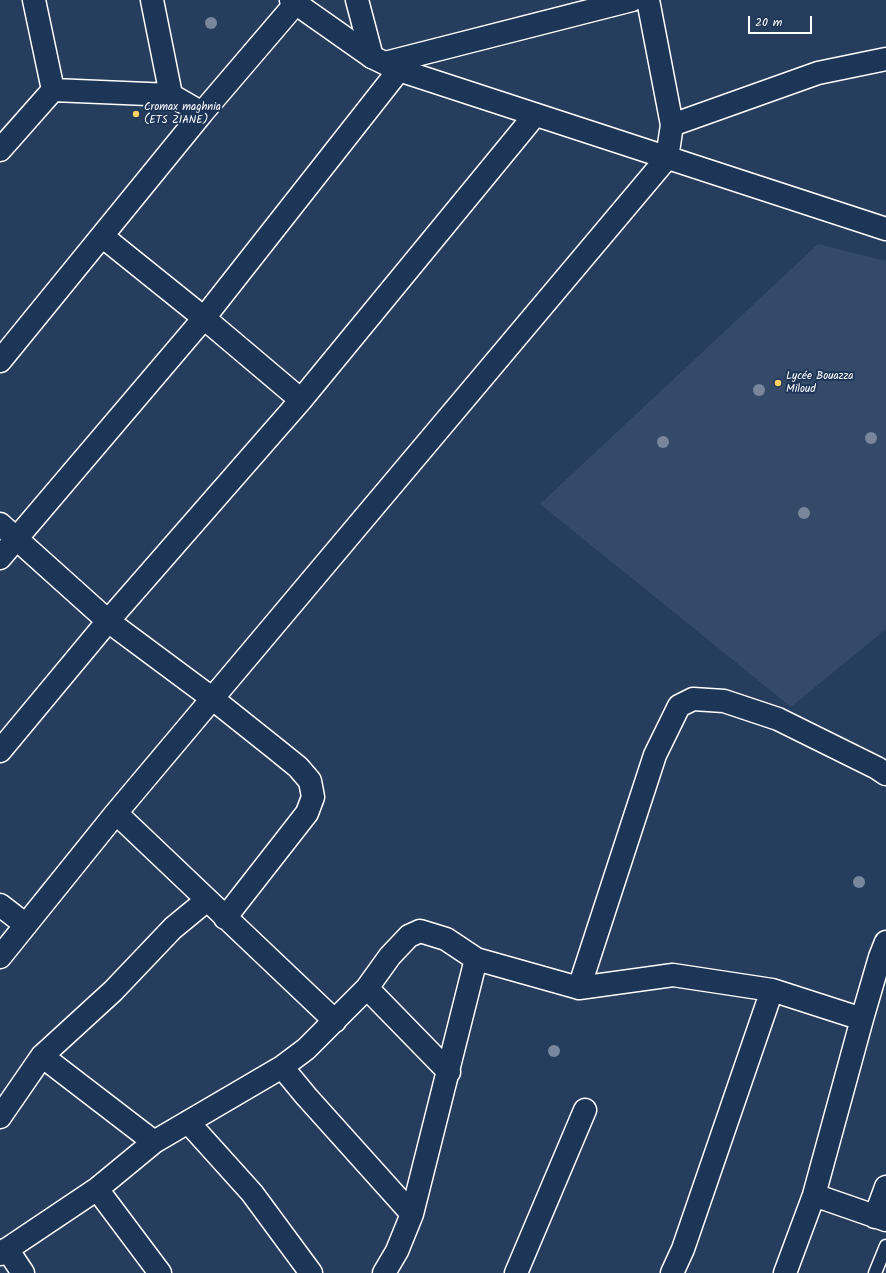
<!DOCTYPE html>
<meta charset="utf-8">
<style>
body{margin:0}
#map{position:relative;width:886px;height:1273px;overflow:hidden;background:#263d5e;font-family:Kalam,sans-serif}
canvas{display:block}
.scale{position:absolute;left:748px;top:16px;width:64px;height:18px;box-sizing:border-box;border:2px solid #fff;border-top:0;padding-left:5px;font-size:12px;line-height:14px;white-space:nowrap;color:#fff;-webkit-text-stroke:3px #1d3557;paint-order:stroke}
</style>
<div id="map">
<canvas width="886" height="1273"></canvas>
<div class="scale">20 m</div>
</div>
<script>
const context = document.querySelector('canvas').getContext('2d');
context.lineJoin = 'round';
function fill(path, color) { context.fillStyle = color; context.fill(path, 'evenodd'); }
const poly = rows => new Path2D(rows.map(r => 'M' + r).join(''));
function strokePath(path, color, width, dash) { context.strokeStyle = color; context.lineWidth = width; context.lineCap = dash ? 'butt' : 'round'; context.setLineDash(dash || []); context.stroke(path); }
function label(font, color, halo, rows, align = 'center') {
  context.font = font + ' Kalam,sans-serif'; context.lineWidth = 4; context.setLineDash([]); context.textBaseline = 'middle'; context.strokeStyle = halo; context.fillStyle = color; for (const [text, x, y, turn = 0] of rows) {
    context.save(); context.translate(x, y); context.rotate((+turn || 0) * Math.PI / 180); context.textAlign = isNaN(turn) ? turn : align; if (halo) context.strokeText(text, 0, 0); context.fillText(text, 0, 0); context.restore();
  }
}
fill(poly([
 [818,244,886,261,886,629,791,707,540,504]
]), '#344a68');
const service = poly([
 [875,1273,886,1246]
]);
const minor = poly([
 [34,0,53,90,171,95,202,113],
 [152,0,171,95],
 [357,0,372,57],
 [385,63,632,0],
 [672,125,818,73,886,59],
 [0,150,53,90],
 [102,236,204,318,301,400],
 [0,361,202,113,296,3],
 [0,524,108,621,213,699,277,750,298,767,310,781,313,797,307,813,225,918],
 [0,558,204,318,399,70],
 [0,751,108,621,301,400,535,115],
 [116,813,335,1021],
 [0,905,26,925],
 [0,957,116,813,667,158,672,125,648,0],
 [367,988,449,1072],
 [579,988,655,755,679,706,693,699,724,701,778,719,877,768,886,774],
 [42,1056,154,1142],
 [282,1067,306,1096,412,1214],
 [0,1117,42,1056,113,991,173,928,207,900],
 [188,1122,252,1193,311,1273],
 [97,1189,160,1273],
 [814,1195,886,1220],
 [875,1217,886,1187],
 [7,1249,23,1273],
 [0,1254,97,1189,154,1142,282,1067,306,1049,367,988,390,956,409,936,420,931,446,939,476,959,579,988,673,975,772,990,862,1019],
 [384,1273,397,1251,412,1214,476,959],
 [516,1273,585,1110],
 [672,1273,683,1249,772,990],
 [785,1273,814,1195,862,1019,880,957,886,942]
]);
const tertiary = poly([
 [291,0,372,57,399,70,886,229]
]);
strokePath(service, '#fff', 15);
strokePath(minor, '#fff', 25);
strokePath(tertiary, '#fff', 25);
strokePath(service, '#1d3557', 12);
strokePath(minor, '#1d3557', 22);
strokePath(tertiary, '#1d3557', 22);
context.fillStyle = '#79879c';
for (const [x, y] of [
 [211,23],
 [759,390],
 [871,438],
 [663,442],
 [804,513],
 [859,882],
 [554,1051]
]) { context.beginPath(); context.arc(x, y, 6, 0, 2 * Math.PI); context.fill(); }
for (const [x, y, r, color] of [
 [136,114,4,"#ffd166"],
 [778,383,4,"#ffd166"]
]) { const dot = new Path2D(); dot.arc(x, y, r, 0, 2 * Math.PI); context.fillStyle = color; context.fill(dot); strokePath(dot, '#1d3557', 1.5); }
label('11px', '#fff', '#1d3557', [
 ["Cromax maghnia",144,108],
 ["(ETS ZIANE)",144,121],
 ["Lycée Bouazza",786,377],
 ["Miloud",786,390]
], 'left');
</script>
